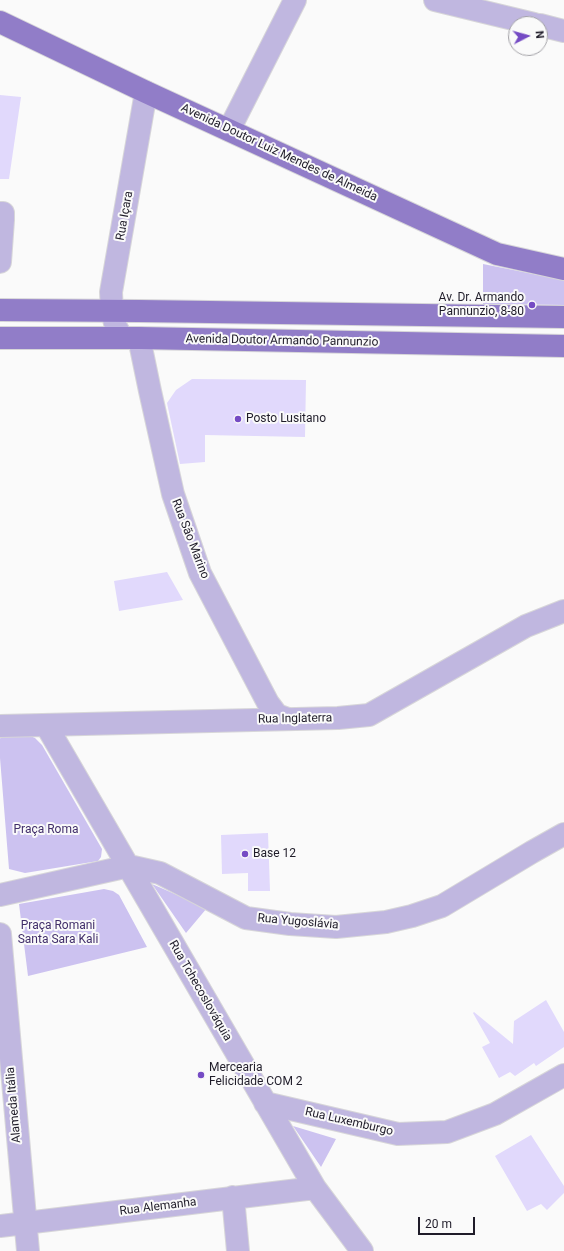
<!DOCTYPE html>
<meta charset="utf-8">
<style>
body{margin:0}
#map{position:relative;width:564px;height:1251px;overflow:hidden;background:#fafafa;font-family:Roboto,sans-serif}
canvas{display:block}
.north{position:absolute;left:508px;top:16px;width:40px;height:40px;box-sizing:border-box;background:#fafafa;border:1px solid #a2a1a6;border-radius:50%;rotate:84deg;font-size:11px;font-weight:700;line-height:16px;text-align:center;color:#1f1c29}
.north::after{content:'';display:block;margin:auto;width:14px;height:18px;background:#754bc4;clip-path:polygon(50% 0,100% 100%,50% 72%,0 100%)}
.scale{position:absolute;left:418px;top:1217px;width:57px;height:18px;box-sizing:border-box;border:2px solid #1f1c29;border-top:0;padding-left:5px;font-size:12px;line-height:14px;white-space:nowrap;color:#1f1c29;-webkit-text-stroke:3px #fafafa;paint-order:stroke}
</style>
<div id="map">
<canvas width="564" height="1251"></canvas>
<div class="north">N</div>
<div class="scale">20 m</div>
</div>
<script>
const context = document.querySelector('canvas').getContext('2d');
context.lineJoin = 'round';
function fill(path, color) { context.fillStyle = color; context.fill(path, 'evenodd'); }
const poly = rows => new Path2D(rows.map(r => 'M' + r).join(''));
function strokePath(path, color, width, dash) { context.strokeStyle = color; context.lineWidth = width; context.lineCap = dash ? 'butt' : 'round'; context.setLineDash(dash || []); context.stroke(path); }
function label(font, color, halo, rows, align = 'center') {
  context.font = font + ' Roboto,sans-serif'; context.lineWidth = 4; context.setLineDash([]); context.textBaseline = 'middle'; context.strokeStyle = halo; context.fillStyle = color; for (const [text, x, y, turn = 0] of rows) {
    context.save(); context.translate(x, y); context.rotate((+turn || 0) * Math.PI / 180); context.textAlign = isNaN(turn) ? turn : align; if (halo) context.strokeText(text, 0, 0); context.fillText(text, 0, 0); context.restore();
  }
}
fill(poly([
 [483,264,564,280,564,305,483,304],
 [26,734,35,738,42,745,102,849,101,857,98,861,25,873,9,869,0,758,0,739,1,736],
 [152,884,207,908,186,933],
 [104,889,113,891,119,895,147,947,28,976,19,904],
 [293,1126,336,1139,321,1167]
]), '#ccc2f0');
fill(poly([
 [0,95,21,97,9,179,0,179],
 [192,379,306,380,305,437,205,435,205,462,180,464,167,403,176,390],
 [167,572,183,600,119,611,114,581],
 [268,833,270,891,248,891,248,873,222,874,221,835],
 [546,1000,564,1032,564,1047,536,1066,534,1063,515,1076,510,1072,499,1078,482,1047,490,1043,473,1013,474,1012,513,1044,514,1021],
 [531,1135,564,1186,564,1193,547,1210,541,1204,527,1211,495,1156]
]), '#e1d9fc');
const minor = poly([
 [435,0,534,24],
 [540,25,564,31],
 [229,130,295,0],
 [0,213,3,213,3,220,0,262],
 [122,338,116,327,112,312,111,292,146,92],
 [139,338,150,391,173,494,200,573,268,703,277,715,288,719],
 [46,725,315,1188,362,1251],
 [0,726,338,718,369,715,526,626,564,611],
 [0,895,129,866,160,873,246,918,290,924,336,927,386,922,412,916,442,906,532,852,564,834],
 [0,934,28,1251],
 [265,1103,398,1134,447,1132,495,1114,564,1075],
 [233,1197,238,1251],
 [0,1226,315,1188]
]);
const major = poly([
 [0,22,146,92,497,254,564,269],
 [0,310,139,311,564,317],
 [0,338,139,338,564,346]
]);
strokePath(minor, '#d7d6d9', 24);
strokePath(major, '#d7d6d9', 24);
strokePath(minor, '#c0b7e0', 22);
strokePath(major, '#917dc8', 22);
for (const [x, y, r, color] of [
 [532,305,4,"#754bc4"],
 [238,419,4,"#754bc4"],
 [245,854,4,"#754bc4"],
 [201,1075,4,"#754bc4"]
]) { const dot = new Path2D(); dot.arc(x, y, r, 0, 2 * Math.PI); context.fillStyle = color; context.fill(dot); strokePath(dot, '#fafafa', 1.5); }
label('12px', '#1f1c29', '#fafafa', [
 ["Avenida Doutor Luiz Mendes de Almeida",279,153,25],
 ["Rua Içara",125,216,-80],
 ["Avenida Doutor Armando Pannunzio",282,341,1],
 ["Rua São Marino",190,539,69],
 ["Rua Inglaterra",295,719,-1],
 ["Rua Yugoslávia",298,922,5],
 ["Rua Tchecoslováquia",200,991,60],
 ["Alameda Itália",14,1105,-95],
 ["Rua Luxemburgo",349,1122,13],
 ["Rua Alemanha",158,1207,-7]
]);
label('12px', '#1f1c29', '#fafafa', [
 ["Av. Dr. Armando",524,298,"right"],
 ["Pannunzio, 8-80",524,312,"right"],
 ["Posto Lusitano",246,419],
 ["Base 12",253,854],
 ["Mercearia",209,1068],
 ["Felicidade COM 2",209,1082]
], 'left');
label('12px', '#412e6a', '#fafafa', [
 ["Praça Roma",46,830],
 ["Praça Romani",58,926],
 ["Santa Sara Kali",58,940]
]);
</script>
